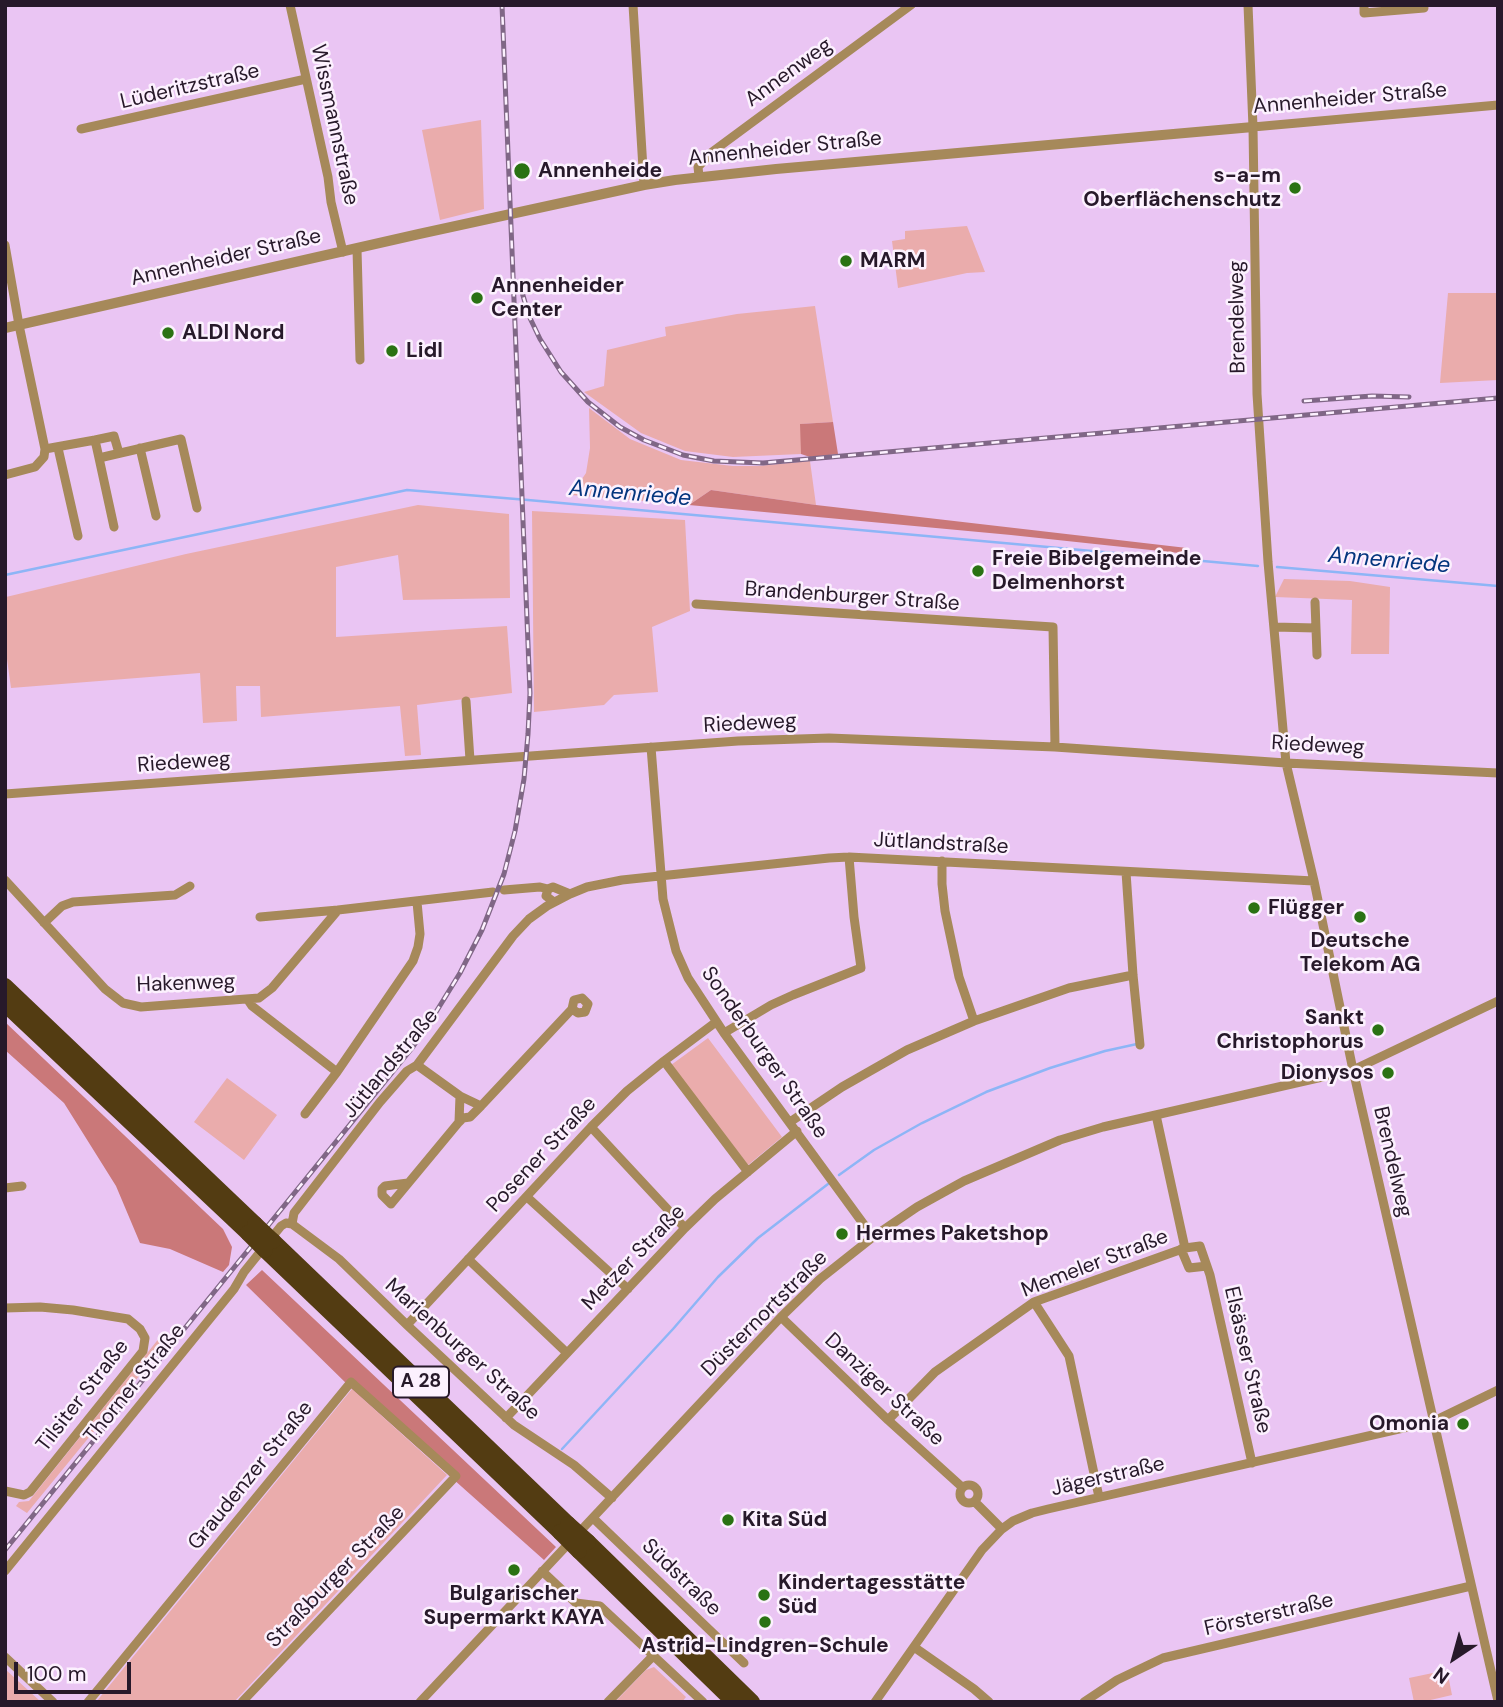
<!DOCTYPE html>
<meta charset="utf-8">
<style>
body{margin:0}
#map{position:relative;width:1503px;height:1707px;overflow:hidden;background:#eac5f3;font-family:"DM Sans",sans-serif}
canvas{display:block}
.frame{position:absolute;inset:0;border:7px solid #27192a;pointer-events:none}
.north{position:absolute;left:1419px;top:1623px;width:70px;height:70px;-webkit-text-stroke:5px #fcf1fe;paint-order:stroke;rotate:216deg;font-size:19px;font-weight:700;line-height:28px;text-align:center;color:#27192a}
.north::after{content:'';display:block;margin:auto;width:24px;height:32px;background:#27192a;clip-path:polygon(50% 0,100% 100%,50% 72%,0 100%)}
.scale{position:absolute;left:14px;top:1662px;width:117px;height:32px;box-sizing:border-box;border:4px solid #27192a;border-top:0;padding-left:9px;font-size:21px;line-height:24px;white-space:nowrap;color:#27192a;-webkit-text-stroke:5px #fcf1fe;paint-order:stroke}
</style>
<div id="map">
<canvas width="1503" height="1707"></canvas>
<div class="frame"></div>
<div class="north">N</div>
<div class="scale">100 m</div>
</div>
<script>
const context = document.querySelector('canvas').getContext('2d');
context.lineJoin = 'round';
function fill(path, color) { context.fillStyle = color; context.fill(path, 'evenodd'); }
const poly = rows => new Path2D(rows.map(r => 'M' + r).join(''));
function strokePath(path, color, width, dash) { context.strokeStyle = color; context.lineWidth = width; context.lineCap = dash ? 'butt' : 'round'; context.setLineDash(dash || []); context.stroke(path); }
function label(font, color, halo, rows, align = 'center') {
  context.font = font + ' "DM Sans",sans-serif'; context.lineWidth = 5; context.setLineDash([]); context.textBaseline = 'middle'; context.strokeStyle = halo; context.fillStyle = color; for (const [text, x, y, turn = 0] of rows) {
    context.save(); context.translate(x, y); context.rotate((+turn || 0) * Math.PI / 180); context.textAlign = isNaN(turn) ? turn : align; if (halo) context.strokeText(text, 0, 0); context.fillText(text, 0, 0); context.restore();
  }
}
fill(poly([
 [481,120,484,209,440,220,422,130],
 [967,226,985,272,967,273,898,288,892,241,905,239,905,231],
 [1448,293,1498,293,1498,380,1440,383],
 [815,306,833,422,801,424,801,454,733,457,685,451,641,433,584,392,604,386,607,350,666,336,665,327,737,314],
 [589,408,630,439,681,460,733,466,758,466,810,461,816,505,711,490,689,505,571,495,586,473,590,448],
 [418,505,509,514,510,598,403,600,398,555,336,567,336,637,507,626,512,693,417,705,421,755,405,756,400,706,261,717,260,686,236,686,237,721,203,723,200,673,11,688,7,659,6,597,186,554],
 [532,511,685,520,690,611,652,627,658,692,614,695,604,705,534,712],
 [1284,579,1350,581,1390,587,1389,654,1351,654,1352,600,1275,597],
 [708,1038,782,1137,748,1165,671,1065],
 [227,1078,277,1115,244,1160,194,1122],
 [160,1337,167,1342,27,1513,16,1506,19,1502,29,1501],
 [352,1389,447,1475,234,1702,96,1702],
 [654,1667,686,1697,682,1702,615,1702,646,1670],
 [5,1669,41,1702,5,1702],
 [1447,1670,1452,1695,1422,1702,1414,1702,1409,1678]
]), '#eaacac');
fill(poly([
 [833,422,838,454,810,457,801,454,800,424],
 [711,490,816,505,1187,548,1179,553,1011,535,689,505],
 [5,1022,223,1229,232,1247,229,1265,223,1272,170,1249,140,1243,116,1186,64,1103,5,1050],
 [262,1270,556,1547,544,1560,352,1389,246,1285]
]), '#ca7879');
strokePath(poly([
 [1277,567,1498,586],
 [5,575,407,490,528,500,1258,566],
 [839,1175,874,1150,922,1123,986,1092,1050,1068,1105,1051,1137,1044],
 [562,1449,673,1329,718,1277,758,1238,828,1184]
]), '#8db5f6', 2.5);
strokePath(poly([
 [290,5,328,177,331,202,343,252],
 [633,5,644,185],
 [1248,5,1253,127,1257,394,1268,562,1286,763,1314,881,1353,1070,1498,1701],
 [1364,5,1364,13,1424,8],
 [1253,127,1498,105],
 [81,129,306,79],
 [699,176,698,167,712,152,911,5],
 [5,245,19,325,45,449,44,457,35,467,5,475],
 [357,249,360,360],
 [95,440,114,436,119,453],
 [58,448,78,536],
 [140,448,156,516],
 [45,449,95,440,99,458,181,439,197,508],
 [99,458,114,527],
 [1315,602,1317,655],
 [696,604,1053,627,1055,747],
 [1274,627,1316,628],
 [466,701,470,760],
 [651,747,663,899,676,951,688,978,724,1033,873,1237],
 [5,794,738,741,829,738,1055,747,1286,763,1498,773],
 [942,861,942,884,945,911,959,977,974,1021],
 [1126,872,1133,975,1140,1045],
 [5,880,105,989,123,1003,141,1007,259,998,272,988,338,910,493,892],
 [504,890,540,887,548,889],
 [554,902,546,896,548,889,553,887,570,894],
 [260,917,338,910],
 [44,923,62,906,73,902,175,895,190,886],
 [248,1000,252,1006,337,1072],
 [724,1033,771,1005,793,995,861,968,854,917,849,857],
 [664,1061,748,1172],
 [460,1096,481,1106,572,1009,574,1000,582,998,588,1004,585,1012,578,1013,572,1009],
 [305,1114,337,1072,413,961,418,947,420,934,417,902],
 [1156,1115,1185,1248,1200,1246,1210,1275,1252,1463],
 [459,1122,463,1118,470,1117,481,1106],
 [790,1122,842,1087,907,1050,974,1021,1069,988,1133,975],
 [591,1127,685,1228],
 [408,1183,385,1186,382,1189,382,1195,391,1204,459,1122,460,1096,417,1065],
 [5,1188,22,1186],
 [527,1197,628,1289],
 [292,1224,294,1213,380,1102,407,1071,417,1065,513,936,529,919,547,906,570,894,587,887,622,880,829,858,849,857,1314,881],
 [292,1224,339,1259,407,1325,514,1425,574,1465,612,1498],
 [1181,1249,1189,1268,1207,1266],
 [468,1259,567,1353],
 [1034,1302,1069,1356,1099,1497],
 [5,1308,40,1307,73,1310,128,1319,140,1329,145,1338,143,1351,30,1492,24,1495,5,1491],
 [781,1317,888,1420,962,1487],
 [407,1325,591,1127,627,1091,664,1061,716,1022],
 [506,1418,685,1228,715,1199,797,1131],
 [888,1420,935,1372,1034,1302,1185,1248],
 '960 1494a9 9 0 1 1 18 0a9 9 0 1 1-18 0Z',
 [975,1502,1002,1529],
 [593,1518,744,1663],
 [5,1571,234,1289,244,1272,281,1226,286,1223,292,1224],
 [542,1571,576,1603,600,1606,703,1702],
 [914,1647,974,1689,989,1702],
 [5,1657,53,1702],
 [88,1702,351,1382,456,1476,242,1702],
 [420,1702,781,1317,820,1279,873,1237,917,1207,964,1181,1060,1140,1103,1127,1353,1070,1498,1001],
 [608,1702,654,1655],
 [875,1702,982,1550,1002,1529,1013,1521,1032,1513,1048,1509,1434,1421,1498,1390],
 [1084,1702,1117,1680,1163,1658,1471,1586]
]), '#a6895a', 9);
strokePath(poly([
 [5,328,419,234,644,185,675,180,776,169,1253,127]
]), '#a6895a', 10);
strokePath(poly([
 [5,986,255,1224],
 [5,1004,248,1233],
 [273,1241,568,1524],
 [265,1250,560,1532],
 [588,1542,752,1702],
 [579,1551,734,1702]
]), '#533c12', 16);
const rail = poly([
 [519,282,529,316,540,339,561,372,588,402,620,427,644,440,683,455,714,461,763,463,1498,398],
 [1304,401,1372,396,1409,397],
 [5,1550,412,1048,436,1012,460,973,482,930,504,874,515,831,524,779,528,734,530,693,502,5]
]);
strokePath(rail, '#806786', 5);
strokePath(rail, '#fcf1fe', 2.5, [8]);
strokePath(poly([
 [255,1224,273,1241],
 [248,1233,265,1250],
 [568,1524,588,1542],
 [560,1532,579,1551]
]), '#533c12', 16);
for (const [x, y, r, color] of [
 [522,171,9,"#2a7213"],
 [1295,188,7,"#2a7213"],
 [846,261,7,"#2a7213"],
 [477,298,7,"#2a7213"],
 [168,333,7,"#2a7213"],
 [392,351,7,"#2a7213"],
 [978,571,7,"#2a7213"],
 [1254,908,7,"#2a7213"],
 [1360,917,7,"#2a7213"],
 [1378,1030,7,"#2a7213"],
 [1388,1073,7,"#2a7213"],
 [842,1234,7,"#2a7213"],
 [1463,1424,7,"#2a7213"],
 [728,1520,7,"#2a7213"],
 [514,1570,7,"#2a7213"],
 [764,1595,7,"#2a7213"],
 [765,1622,7,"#2a7213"]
]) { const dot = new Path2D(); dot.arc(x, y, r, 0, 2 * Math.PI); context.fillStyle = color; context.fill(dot); strokePath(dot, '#fcf1fe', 2.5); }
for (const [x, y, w] of [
 [421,1382,56]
]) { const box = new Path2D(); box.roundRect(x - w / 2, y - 15.5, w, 31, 5); context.fillStyle = '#fcf1fe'; context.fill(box); strokePath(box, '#27192a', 2); }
label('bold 19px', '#27192a', null, [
 ["A 28",421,1382]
]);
label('21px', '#27192a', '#fcf1fe', [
 ["Annenweg",789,73,-36],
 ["Lüderitzstraße",190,87,-13],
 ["Annenheider Straße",1350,99,-5],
 ["Wissmannstraße",334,125,78],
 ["Annenheider Straße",785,149,-6],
 ["Annenheider Straße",226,258,-13],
 ["Brendelweg",1238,317,-91],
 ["Brandenburger Straße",852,597,4],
 ["Riedeweg",750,724,-3],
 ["Riedeweg",1318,746,3],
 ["Riedeweg",184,763,-4],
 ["Jütlandstraße",941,844,3],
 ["Hakenweg",186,984,-2],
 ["Sonderburger Straße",764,1053,55],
 ["Jütlandstraße",391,1064,-50],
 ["Posener Straße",542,1155,-47],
 ["Brendelweg",1392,1162,77],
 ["Metzer Straße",634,1258,-46],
 ["Memeler Straße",1095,1264,-21],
 ["Düsternortstraße",765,1314,-45],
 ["Marienburger Straße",462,1350,42],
 ["Elsässer Straße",1247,1360,77],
 ["Thorner Straße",135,1384,-51],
 ["Danziger Straße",884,1390,43],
 ["Tilsiter Straße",83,1396,-52],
 ["Graudenzer Straße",251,1476,-51],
 ["Jägerstraße",1108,1477,-13],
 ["Straßburger Straße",336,1577,-46],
 ["Südstraße",681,1578,44],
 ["Försterstraße",1269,1615,-13]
]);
label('bold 21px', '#27192a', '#fcf1fe', [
 ["Annenheide",538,171],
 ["s-a-m",1281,176,"right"],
 ["Oberflächenschutz",1281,200,"right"],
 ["MARM",860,261],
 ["Annenheider",491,286],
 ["Center",491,310],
 ["ALDI Nord",182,333],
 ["Lidl",406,351],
 ["Freie Bibelgemeinde",992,559],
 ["Delmenhorst",992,583],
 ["Flügger",1268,908],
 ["Deutsche",1360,941,"center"],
 ["Telekom AG",1360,965,"center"],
 ["Sankt",1364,1018,"right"],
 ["Christophorus",1364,1042,"right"],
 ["Dionysos",1374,1073,"right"],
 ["Hermes Paketshop",856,1234],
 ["Omonia",1449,1424,"right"],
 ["Kita Süd",742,1520],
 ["Kindertagesstätte",778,1583],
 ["Süd",778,1607],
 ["Bulgarischer",514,1594,"center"],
 ["Supermarkt KAYA",514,1618,"center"],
 ["Astrid-Lindgren-Schule",765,1646,"center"]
], 'left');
label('italic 23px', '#04357e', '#fcf1fe', [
 ["Annenriede",630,494,5],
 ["Annenriede",1389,561,5]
]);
</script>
